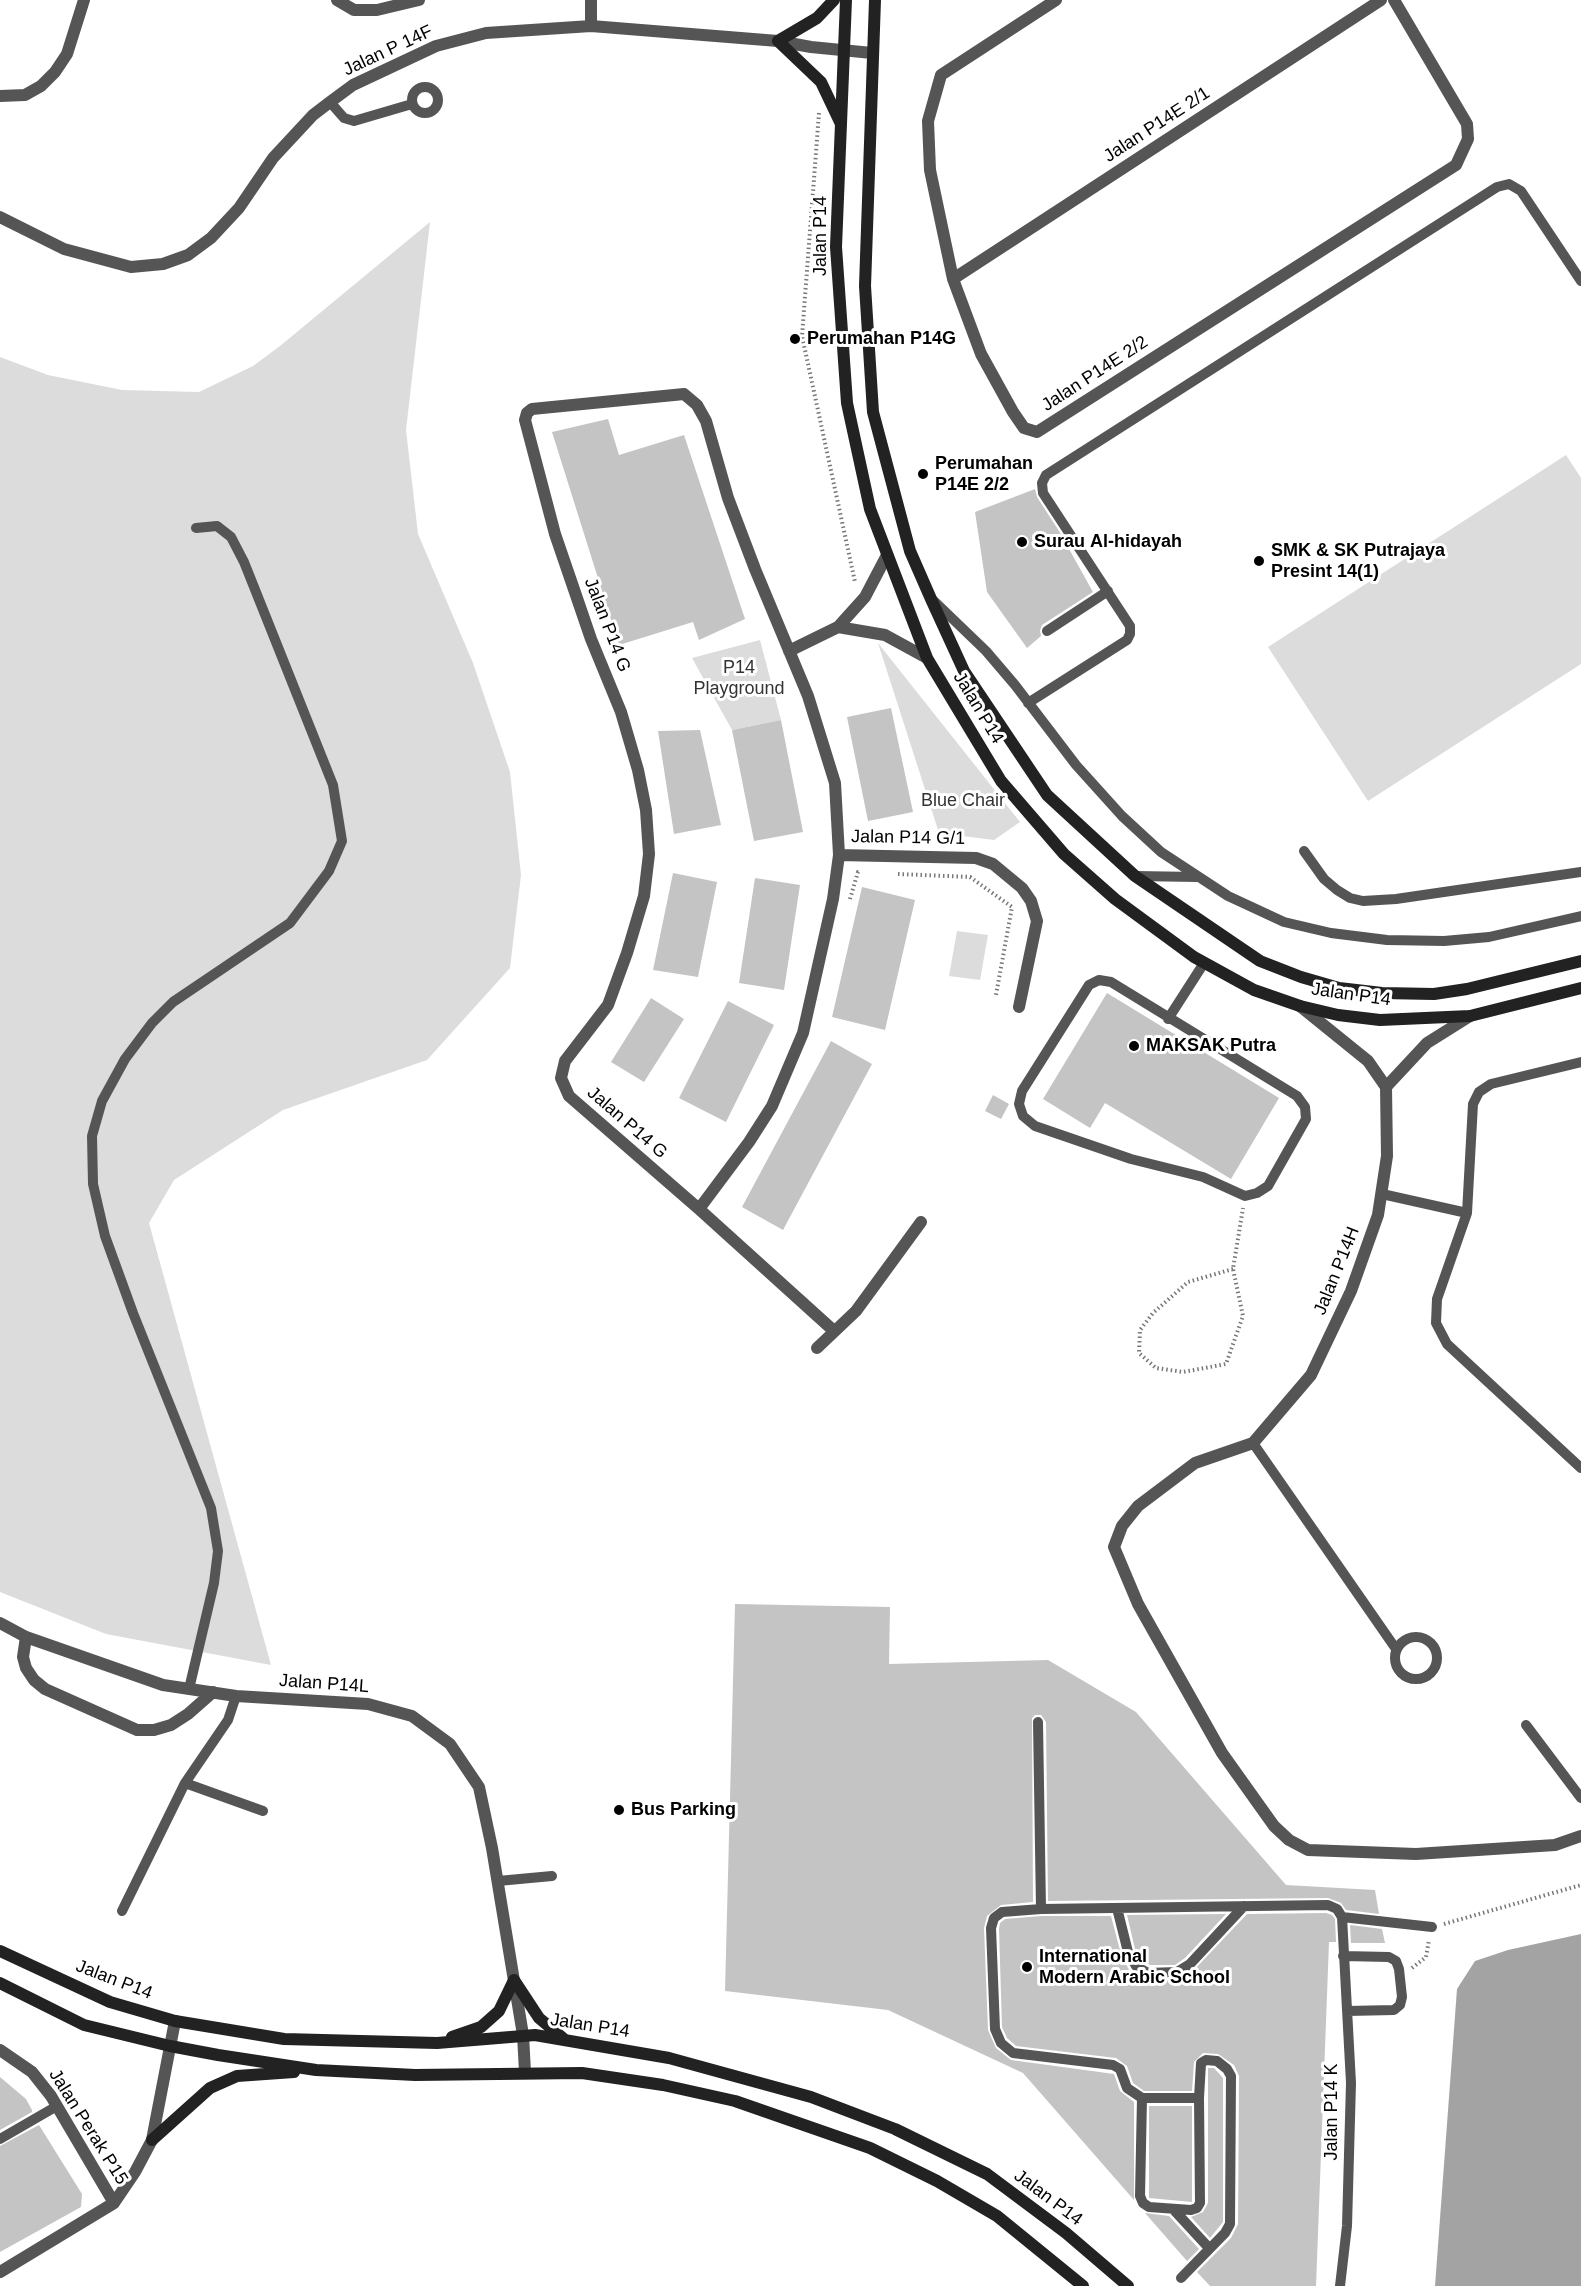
<!DOCTYPE html>
<style>
body{margin:0}
canvas{display:block;background:#fff}
</style>
<canvas width="1581" height="2286"></canvas>
<script>
const context = document.querySelector('canvas').getContext('2d');
context.lineJoin = 'round';
function fill(path, color) { context.fillStyle = color; context.fill(path, 'evenodd'); }
const poly = rows => new Path2D(rows.map(r => 'M' + r).join(''));
function strokePath(path, color, width, dash) { context.strokeStyle = color; context.lineWidth = width; context.lineCap = dash ? 'butt' : 'round'; context.setLineDash(dash || []); context.stroke(path); }
function label(font, color, halo, rows, align = 'center') {
  context.font = font + ' Helvetica,sans-serif'; context.lineWidth = 6; context.setLineDash([]); context.textBaseline = 'middle'; context.strokeStyle = halo; context.fillStyle = color; for (const [text, x, y, turn = 0] of rows) {
    context.save(); context.translate(x, y); context.rotate((+turn || 0) * Math.PI / 180); context.textAlign = isNaN(turn) ? turn : align; if (halo) context.strokeText(text, 0, 0); context.fillText(text, 0, 0); context.restore();
  }
}
fill(poly([
 [430,222,406,430,418,534,473,663,510,772,521,875,510,968,427,1060,283,1110,174,1180,149,1223,271,1665,106,1634,0,1592,0,357,48,375,122,390,199,392,253,366,280,346],
 [1566,455,1581,478,1581,664,1368,801,1268,647],
 [760,640,781,720,732,730,692,658],
 [878,643,1020,822,994,840,939,833],
 [957,931,988,935,980,980,949,976]
]), '#dcdcdc');
fill(poly([
 [1581,1934,1581,2286,1435,2286,1457,1989,1475,1961,1508,1950]
]), '#a3a3a3');
fill(poly([
 [608,419,619,455,684,435,745,619,699,640,693,622,619,645,552,432],
 [1035,489,1037,497,1059,531,1093,592,1042,625,1040,631,1041,636,1027,648,987,592,975,512],
 [891,708,913,812,868,821,847,717],
 [781,720,803,832,754,841,732,730],
 [700,730,721,825,674,834,658,731],
 [673,873,717,882,698,977,653,970],
 [755,878,800,885,784,990,739,983],
 [862,887,915,900,885,1030,832,1017],
 [1107,993,1279,1098,1231,1179,1105,1103,1090,1128,1043,1099],
 [651,998,684,1019,644,1082,611,1062],
 [728,1001,774,1025,726,1122,679,1098],
 [831,1041,872,1064,783,1230,742,1207],
 [993,1095,1009,1104,1001,1119,985,1111],
 [735,1604,890,1607,889,1664,1048,1660,1136,1712,1286,1885,1375,1890,1379,1914,1346,1910,1341,1903,1328,1898,1048,1901,1046,1722,1041,1715,1035,1715,1032,1718,1033,1902,1001,1905,987,1916,984,1928,988,2030,996,2048,1011,2060,1114,2074,1120,2091,1134,2102,1134,2200,1023,2073,888,2010,725,1991],
 [1326,1913,1332,1915,1335,1919,1336,1942,1329,1942,1316,2286,1210,2286,1197,2272,1231,2238,1238,2224,1239,2076,1234,2065,1218,2054,1203,2053,1194,2062,1192,2091,1144,2091,1133,2083,1127,2066,1116,2058,1016,2046,1007,2038,1002,2027,999,1929,1000,1923,1005,1919,1041,1916,1111,1916,1121,1954,1129,1970,1148,1980,1178,1979,1194,1970,1247,1914],
 [1226,1914,1185,1958,1175,1965,1150,1965,1142,1961,1135,1949,1127,1915],
 [1350,1925,1382,1929,1385,1943,1351,1943],
 [1208,2068,1214,2068,1223,2078,1223,2222,1210,2238,1191,2217,1203,2212,1208,2203],
 [0,2077,26,2099,32,2110,32,2112,0,2130],
 [1149,2106,1192,2106,1192,2202,1149,2198],
 [39,2125,82,2194,81,2207,0,2252,0,2146],
 [1145,2213,1169,2216,1199,2249,1187,2261]
]), '#c4c4c4');
strokePath(poly([
 [819,113,802,336,855,582],
 [898,874,970,877,1012,907,996,995],
 [850,899,858,872,861,872],
 [1233,1269,1188,1282,1153,1313,1140,1330,1139,1353,1156,1368,1183,1372,1226,1364,1243,1316,1233,1269,1243,1208],
 [1444,1924,1581,1885],
 [1412,1968,1426,1957,1429,1940]
]), '#777', 4, [1.5, 3]);
strokePath(poly([
 '412 100a13 13 0 1 1 26 0a13 13 0 1 1-26 0Z',
 [330,102,344,118,354,121,412,104],
 [934,601,986,651,1015,685,1076,765,1122,816,1161,852,1228,896,1284,922,1331,933,1387,940,1444,941,1489,937,1581,916],
 [1047,631,1108,591],
 [1028,703,1127,640,1130,634,1130,626,1043,493,1042,483,1046,475,1497,187,1509,184,1521,191,1581,281],
 [1304,851,1324,879,1337,890,1350,898,1363,901,1396,899,1581,872],
 [1135,876,1197,877],
 [1099,980,1111,982,1297,1096,1305,1107,1306,1119,1268,1186,1257,1193,1245,1196,1203,1177,1131,1159,1035,1126,1023,1116,1019,1104,1022,1091,1089,985,1099,980],
 [1168,1019,1204,963],
 [1581,1062,1491,1084,1479,1092,1473,1104,1467,1213,1437,1299,1436,1323,1447,1344,1581,1468],
 [1382,1194,1467,1213],
 [1253,1443,1396,1649],
 '1395 1658a21 21 0 1 1 42 0a21 21 0 1 1-42 0Z',
 [189,1689,214,1583,218,1551,211,1508,133,1313,105,1236,93,1184,92,1136,102,1101,125,1059,152,1023,173,1002,290,923,329,871,342,841,333,785,244,562,231,537,217,526,196,528],
 [1038,1722,1041,1909],
 [1526,1725,1581,1798],
 [185,1783,263,1811],
 [498,1881,552,1876],
 [1117,1908,1128,1952,1136,1966,1148,1973,1177,1972,1190,1964,1244,1906],
 [122,1911,185,1783,228,1720,236,1696],
 [1342,1917,1432,1927],
 [1343,1956,1389,1957,1396,1961,1399,1969,1402,1997,1400,2005,1394,2010,1347,2011],
 [1142,2098,1140,2196,1143,2203,1149,2207,1191,2210,1197,2208,1200,2203,1199,2098,1201,2063,1206,2060,1217,2061,1227,2069,1231,2076,1230,2224,1225,2233,1181,2278],
 [1199,2098,1142,2098,1127,2088,1120,2069,1113,2065,1013,2053,1001,2043,995,2029,991,1928,994,1918,1002,1912,1041,1909,1328,1905,1337,1909,1342,1917,1351,2083,1347,2226,1340,2286],
 [0,2139,57,2106],
 [1173,2209,1209,2248]
]), '#555', 10);
strokePath(poly([
 [337,0,354,10,377,10,419,0],
 [1056,0,941,75,928,121,930,170,953,279,981,354,1013,412,1024,428,1037,432,1456,165,1468,139,1467,124,1394,0],
 [591,26,591,0],
 [0,96,25,95,41,86,55,72,67,54,84,0],
 [0,217,64,249,131,267,163,264,188,255,211,238,239,208,273,158,313,115,330,102,353,85,436,46,486,33,591,26,778,41,811,47,872,53],
 [953,279,1381,0],
 [838,627,885,635,927,658],
 [789,651,838,627,865,597,887,555],
 [839,855,976,858,993,864,1022,888,1031,901,1037,921,1019,1007],
 [1300,1006,1368,1061,1386,1087,1387,1156,1378,1215,1351,1291,1311,1375,1253,1443,1195,1463,1138,1506,1122,1526,1114,1547,1138,1604,1222,1753,1274,1826,1289,1840,1308,1850,1416,1854,1555,1845,1581,1836],
 [1386,1087,1427,1043,1470,1016],
 [699,1209,749,1142,772,1106,803,1033,833,899,839,855,835,783,808,696,755,569,728,498,706,421,697,405,684,394,532,409,527,413,525,420,555,534,591,639,621,712,638,770,646,810,649,854,644,896,627,953,608,1005,565,1061,561,1078,569,1096,699,1209,834,1331],
 [817,1348,856,1311,921,1222],
 [0,1623,26,1637,163,1685,236,1696,368,1704,412,1716,450,1744,479,1787,492,1848,523,2035,525,2072],
 [26,1637,23,1657,26,1668,34,1680,45,1689,137,1730,154,1730,171,1725,188,1714,213,1692],
 [0,2050,32,2072,51,2096,114,2203],
 [0,2272,114,2203,135,2172,152,2140,175,2021]
]), '#555', 12);
strokePath(poly([
 [834,0,817,18,778,41,821,82,840,122],
 [846,0,836,247,847,403,870,509,927,658,1001,781,1064,854,1115,899,1194,957,1254,990,1300,1006,1338,1015,1380,1020,1470,1016,1581,988],
 [875,0,865,286,873,412,910,551,931,599,964,671,1047,795,1135,876,1260,961,1301,977,1339,988,1382,993,1434,994,1467,989,1581,961],
 [0,1951,110,2002,175,2021,284,2039,437,2043,535,2035,669,2058,811,2097,895,2129,987,2174,1066,2233,1128,2286],
 [514,1980,539,2018,564,2039],
 [0,1983,84,2025,170,2046,218,2055,316,2070,415,2075,582,2073,663,2085,735,2101,870,2148,937,2181,997,2216,1083,2286],
 [452,2037,481,2027,499,2011,514,1980],
 [152,2140,210,2088,237,2076,294,2072]
]), '#222', 12);
for (const [x, y, r, color] of [
 [795,339,6,"#000"],
 [923,474,6,"#000"],
 [1022,542,6,"#000"],
 [1259,561,6,"#000"],
 [1134,1046,6,"#000"],
 [619,1810,6,"#000"],
 [1027,1967,6,"#000"]
]) { const dot = new Path2D(); dot.arc(x, y, r, 0, 2 * Math.PI); context.fillStyle = color; context.fill(dot); strokePath(dot, '#fff', 2); }
label('18px', '#000', '#fff', [
 ["Jalan P 14F",388,51,-25],
 ["Jalan P14E 2/1",1157,125,-33],
 ["Jalan P14",821,236,-90],
 ["Jalan P14E 2/2",1095,374,-33],
 ["Jalan P14 G",607,625,69],
 ["Jalan P14",978,708,59],
 ["Jalan P14 G/1",908,838,1],
 ["Jalan P14",1351,995,8],
 ["Jalan P14 G",627,1123,41],
 ["Jalan P14H",1337,1271,-68],
 ["Jalan P14L",324,1684,4],
 ["Jalan P14",114,1980,21],
 ["Jalan P14",590,2026,9],
 ["Jalan P14 K",1332,2112,-90],
 ["Jalan Perak P15",88,2127,58],
 ["Jalan P14",1048,2198,37]
]);
label('bold 18px', '#000', '#fff', [
 ["Perumahan P14G",807,339],
 ["Perumahan",935,464],
 ["P14E 2/2",935,485],
 ["Surau Al-hidayah",1034,542],
 ["SMK & SK Putrajaya",1271,551],
 ["Presint 14(1)",1271,572],
 ["MAKSAK Putra",1146,1046],
 ["Bus Parking",631,1810],
 ["International",1039,1957],
 ["Modern Arabic School",1039,1978]
], 'left');
label('18px', '#333', '#fff', [
 ["P14",739,668],
 ["Playground",739,689],
 ["Blue Chair",963,801]
]);
</script>
